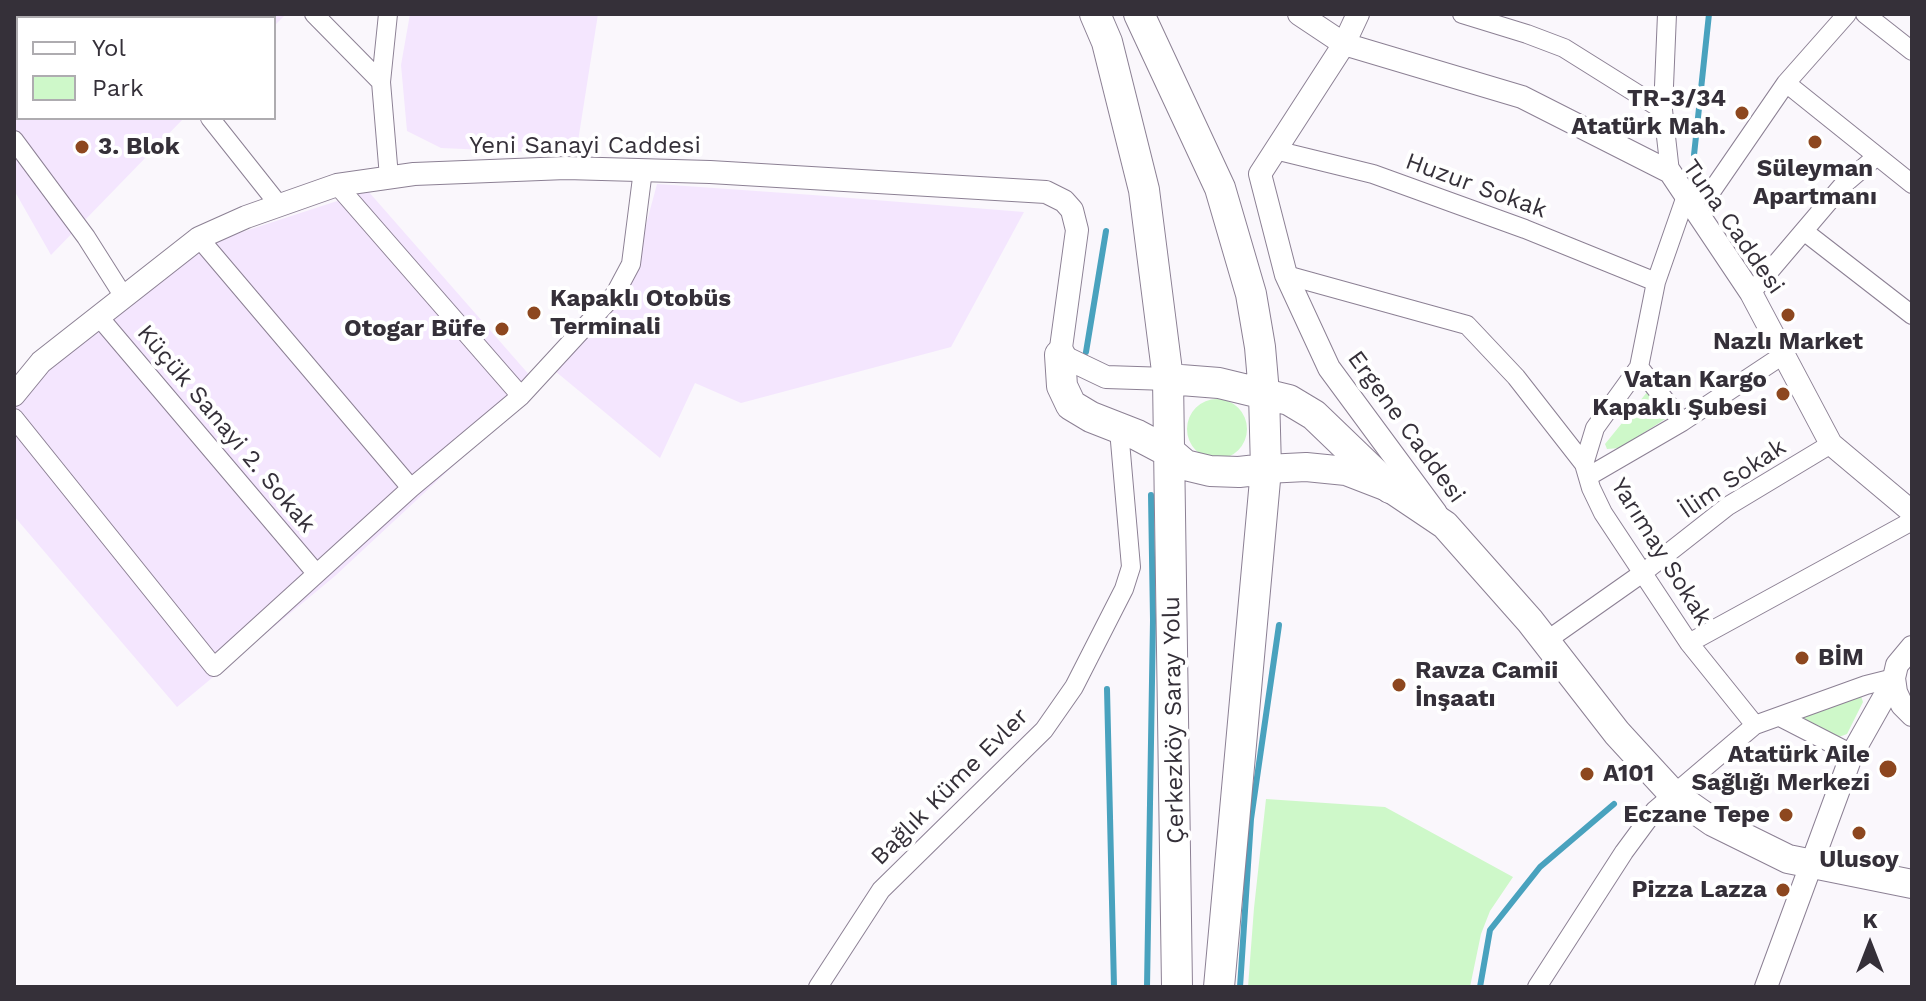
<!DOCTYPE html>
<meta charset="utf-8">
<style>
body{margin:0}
#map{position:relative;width:1926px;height:1001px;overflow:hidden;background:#faf7fc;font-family:"Work Sans",sans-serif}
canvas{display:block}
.frame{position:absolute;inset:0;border:16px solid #353039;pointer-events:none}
.legend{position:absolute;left:16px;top:16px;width:260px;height:104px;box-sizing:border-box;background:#fff;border:2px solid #aeacb0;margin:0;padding:10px 14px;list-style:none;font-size:24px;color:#353039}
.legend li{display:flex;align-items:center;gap:16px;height:40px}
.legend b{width:40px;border:2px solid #aeacb0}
.north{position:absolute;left:1830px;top:905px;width:80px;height:80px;-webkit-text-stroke:6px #fff;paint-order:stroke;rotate:0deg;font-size:22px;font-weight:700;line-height:32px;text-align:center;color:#353039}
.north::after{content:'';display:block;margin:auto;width:28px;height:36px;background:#353039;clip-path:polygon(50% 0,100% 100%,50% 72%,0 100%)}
</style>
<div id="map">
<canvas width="1926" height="1001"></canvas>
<div class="frame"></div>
<ul class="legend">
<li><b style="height:10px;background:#fff"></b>Yol</li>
<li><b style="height:22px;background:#cef8c9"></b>Park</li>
</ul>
<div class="north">K</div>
</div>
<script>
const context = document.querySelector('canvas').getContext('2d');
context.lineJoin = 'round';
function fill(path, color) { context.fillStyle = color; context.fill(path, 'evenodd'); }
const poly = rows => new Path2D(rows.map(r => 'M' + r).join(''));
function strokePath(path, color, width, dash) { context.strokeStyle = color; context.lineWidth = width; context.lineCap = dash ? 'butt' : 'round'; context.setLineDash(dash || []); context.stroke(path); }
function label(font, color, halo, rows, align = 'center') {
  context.font = font + ' "Work Sans",sans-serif'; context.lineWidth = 8; context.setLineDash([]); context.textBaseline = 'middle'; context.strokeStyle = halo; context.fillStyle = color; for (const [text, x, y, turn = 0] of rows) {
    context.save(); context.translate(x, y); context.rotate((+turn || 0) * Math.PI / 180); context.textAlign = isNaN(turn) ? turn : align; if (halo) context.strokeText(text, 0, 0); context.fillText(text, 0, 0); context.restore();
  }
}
fill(poly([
 [14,14,286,14,274,26,274,18,18,18,18,118,184,118,51,255,14,190],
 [410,14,598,14,576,154,441,148,407,131,401,65],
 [657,184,813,195,1024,212,951,347,741,403,695,383,660,458,555,371,627,295],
 [368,191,539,386,335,576,177,707,14,516,14,410,25,392,95,328,190,249]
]), '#f4e6fe');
fill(poly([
 [1648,391,1670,416,1620,448,1607,449,1605,444],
 '1187 429a30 30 0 1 1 60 0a30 30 0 1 1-60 0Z',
 [1861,696,1863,702,1847,734,1836,738,1802,717],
 [1266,799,1385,807,1513,877,1490,911,1481,934,1470,987,1248,987,1254,908]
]), '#cef8c9');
strokePath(poly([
 [1694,155,1709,14],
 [1086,352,1106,231],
 [1107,689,1114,987],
 [1147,987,1153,620,1151,495],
 [1240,987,1251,819,1279,625],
 [1480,987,1490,930,1540,867,1614,804]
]), '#49a2be', 6);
const minor = poly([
 [108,14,112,18],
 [314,14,381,82],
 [388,14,381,82,389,177],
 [1462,14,1527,34,1564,48,1663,110],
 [1667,14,1663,110,1670,172],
 [1865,14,1912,51],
 [1786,83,1912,184],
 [210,118,279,205],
 [14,140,86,237,124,297],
 [1275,150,1373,174,1525,229,1656,282],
 [337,185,521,396],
 [1805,232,1912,315],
 [199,238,411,488],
 [1286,275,1467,325,1516,377,1584,464,1591,488,1603,513,1689,643,1755,725],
 [1751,293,1842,186,1877,156],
 [99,317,316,573],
 [1639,367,1682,422],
 [14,418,214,667,411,488,521,396,615,294,631,264,643,170],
 [1584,464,1595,428,1639,367,1656,282,1686,196,1711,192,1786,83,1847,14],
 [1589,476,1682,422,1783,355],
 [1546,641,1644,572,1728,506,1831,444],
 [1689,643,1912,521],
 [1780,717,1852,754],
 [818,987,881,890,1044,730,1074,687,1124,589,1131,567,1119,430],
 [1537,987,1624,852,1655,810,1755,725,1866,685,1894,678]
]);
const tertiary = poly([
 [1299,14,1344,44,1522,97,1670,172,1751,293,1831,444,1912,512],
 [1358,14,1344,44,1260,174,1286,275,1329,368,1436,513],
 [14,395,41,362,199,238,246,217,337,185,414,174,566,168,710,172,1046,192,1064,201,1072,210,1077,230,1060,355,1106,377,1168,379],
 [1912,647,1897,665,1894,678,1896,692,1902,705,1912,715],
 [1766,987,1852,754,1883,699,1895,685]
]);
const primary = poly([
 [1266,469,1306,467,1346,471,1390,488,1445,525,1530,621,1617,733,1673,794,1713,822,1788,859,1912,884]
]);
const trunk = poly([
 [1095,14,1107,42,1144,190,1168,379,1177,987],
 [1139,14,1220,188,1251,294,1260,347,1264,393,1266,469,1219,987],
 [1060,355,1062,386,1071,405,1091,417,1137,435,1171,453,1185,465,1210,471,1239,472,1266,469],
 [1168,379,1219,383,1289,400,1314,415,1390,488]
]);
strokePath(minor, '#8c8094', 20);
strokePath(tertiary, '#8c8094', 24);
strokePath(primary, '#8c8094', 30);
strokePath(trunk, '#8c8094', 32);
strokePath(minor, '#fff', 18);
strokePath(tertiary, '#fff', 22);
strokePath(primary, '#fff', 28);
strokePath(trunk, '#fff', 30);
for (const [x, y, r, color] of [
 [1742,113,8,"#8d471f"],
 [1815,142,8,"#8d471f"],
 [82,147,8,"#8d471f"],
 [534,313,8,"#8d471f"],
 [1788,315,8,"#8d471f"],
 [502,329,8,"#8d471f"],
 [1783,394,8,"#8d471f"],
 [1802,658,8,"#8d471f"],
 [1399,685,8,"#8d471f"],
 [1888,769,10,"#8d471f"],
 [1587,774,8,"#8d471f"],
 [1786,815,8,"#8d471f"],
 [1859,833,8,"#8d471f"],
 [1783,890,8,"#8d471f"]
]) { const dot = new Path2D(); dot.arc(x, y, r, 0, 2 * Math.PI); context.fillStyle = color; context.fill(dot); strokePath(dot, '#fff', 3); }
label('bold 24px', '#353039', '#fff', [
 ["TR-3/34",1726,99],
 ["Atatürk Mah.",1726,127],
 ["3. Blok",98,147,"left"],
 ["Süleyman",1815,169,"center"],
 ["Apartmanı",1815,197,"center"],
 ["Kapaklı Otobüs",550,299,"left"],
 ["Terminali",550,327,"left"],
 ["Otogar Büfe",486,329],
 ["Nazlı Market",1788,342,"center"],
 ["Vatan Kargo",1767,380],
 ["Kapaklı Şubesi",1767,408],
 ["BİM",1818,658,"left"],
 ["Ravza Camii",1415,671,"left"],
 ["İnşaatı",1415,699,"left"],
 ["Atatürk Aile",1870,755],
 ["Sağlığı Merkezi",1870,783],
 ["A101",1603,774,"left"],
 ["Eczane Tepe",1770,815],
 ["Ulusoy",1859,860,"center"],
 ["Pizza Lazza",1767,890]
], 'right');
label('24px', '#353039', '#fff', [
 ["Yeni Sanayi Caddesi",585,146],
 ["Huzur Sokak",1476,186,20],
 ["Tuna Caddesi",1733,227,55],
 ["Ergene Caddesi",1406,427,54],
 ["Küçük Sanayi 2. Sokak",226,429,50],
 ["İlim Sokak",1733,479,-34],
 ["Yarımay Sokak",1661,552,58],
 ["Çerkezköy Saray Yolu",1174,720,-91],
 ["Bağlık Küme Evler",950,787,-45]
]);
</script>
